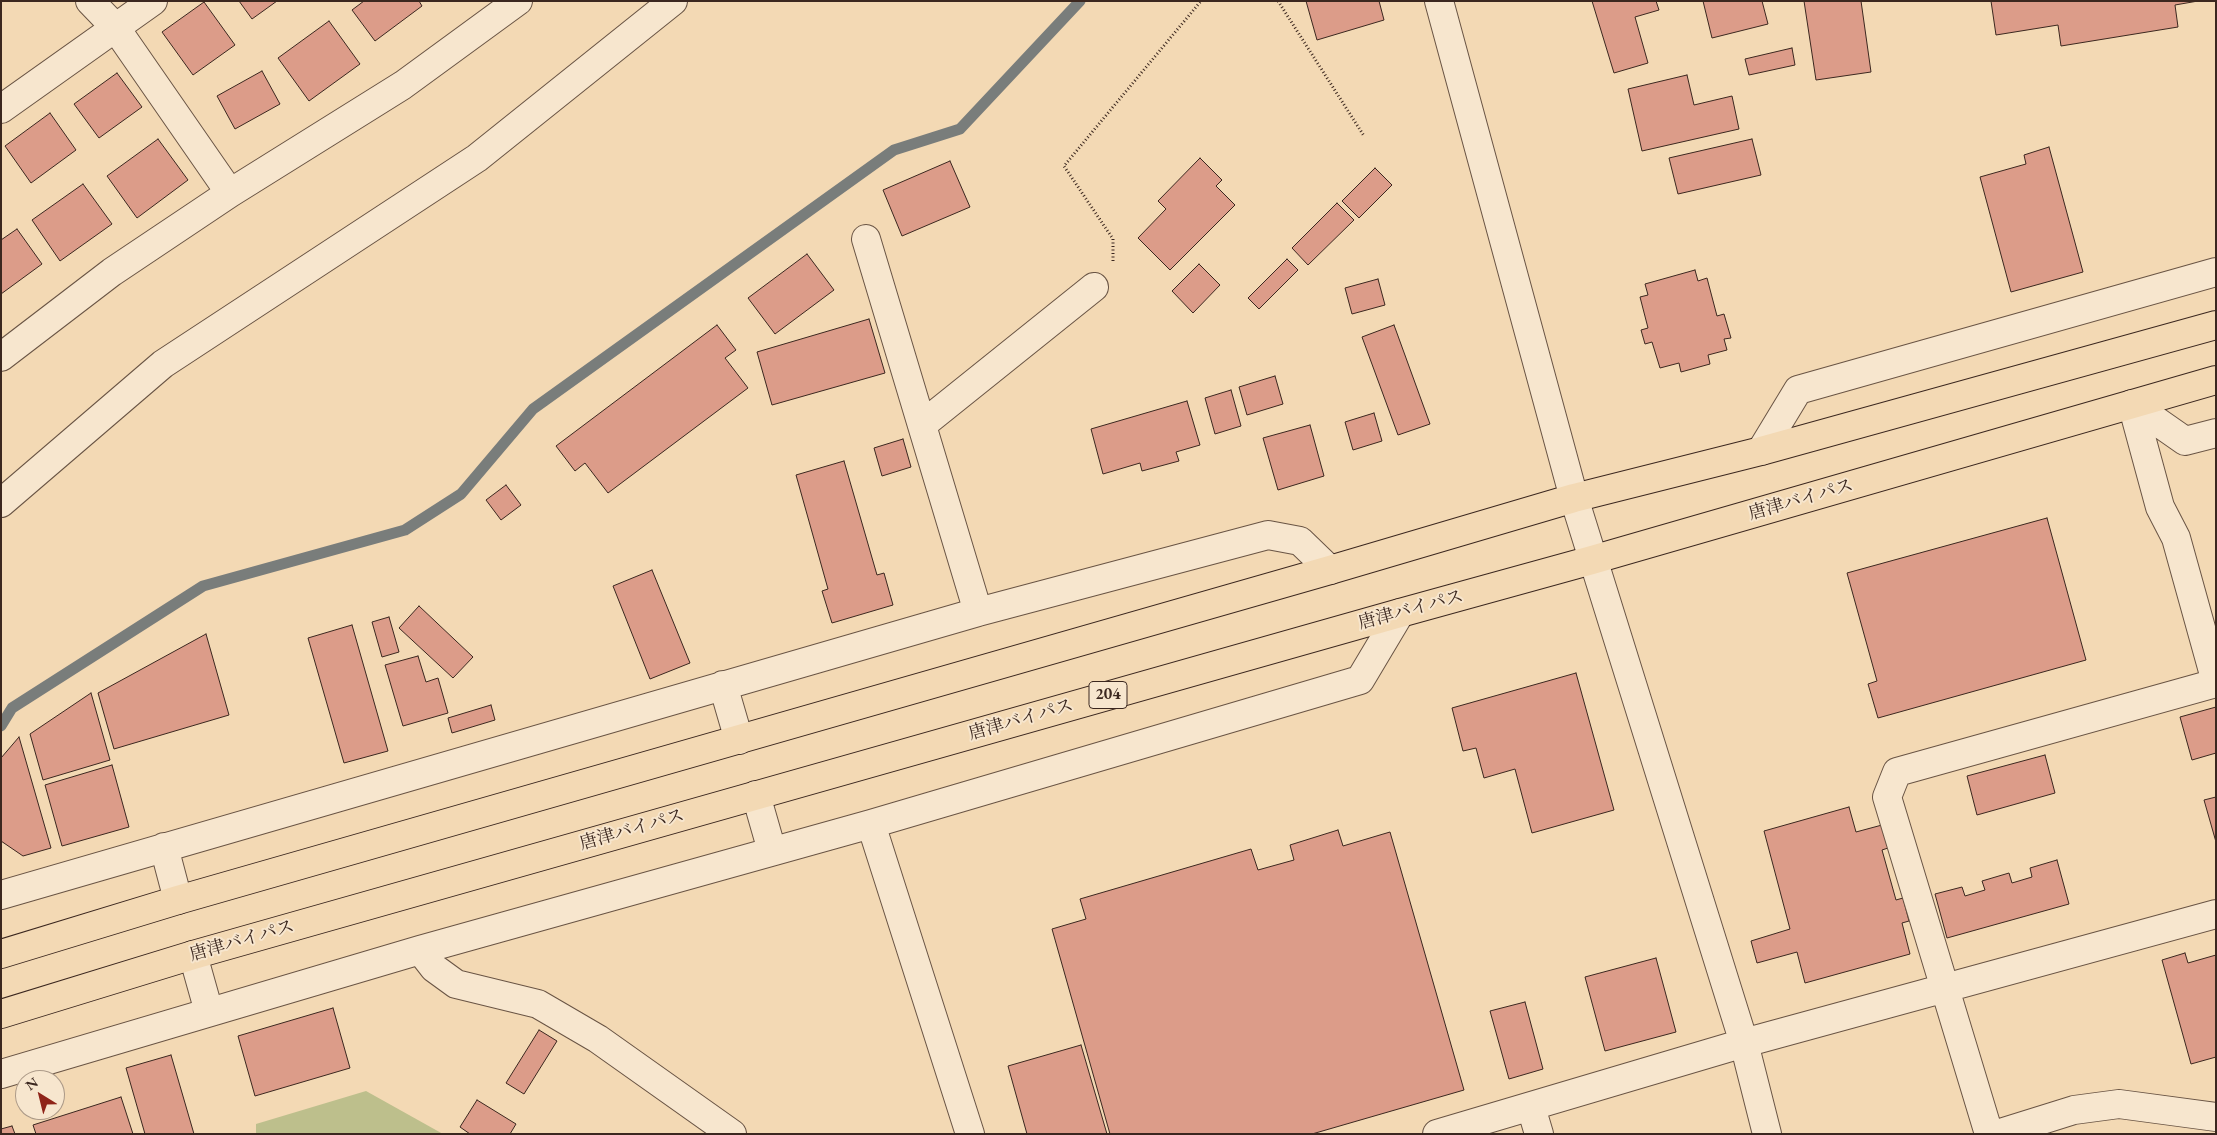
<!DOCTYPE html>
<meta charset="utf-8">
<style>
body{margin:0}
#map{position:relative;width:2217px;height:1135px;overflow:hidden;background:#f3d9b4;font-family:"EB Garamond",serif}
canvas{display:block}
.frame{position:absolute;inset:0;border:2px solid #3b271f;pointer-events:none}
.north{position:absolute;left:15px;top:1070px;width:50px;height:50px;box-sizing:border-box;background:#f7e6ce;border:1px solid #ac9a88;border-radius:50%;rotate:324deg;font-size:14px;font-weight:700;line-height:20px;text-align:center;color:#3b271f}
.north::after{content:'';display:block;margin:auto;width:18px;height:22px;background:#8f2418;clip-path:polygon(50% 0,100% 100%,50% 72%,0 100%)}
</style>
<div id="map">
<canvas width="2217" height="1135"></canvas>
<div class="frame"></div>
<div class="north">N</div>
</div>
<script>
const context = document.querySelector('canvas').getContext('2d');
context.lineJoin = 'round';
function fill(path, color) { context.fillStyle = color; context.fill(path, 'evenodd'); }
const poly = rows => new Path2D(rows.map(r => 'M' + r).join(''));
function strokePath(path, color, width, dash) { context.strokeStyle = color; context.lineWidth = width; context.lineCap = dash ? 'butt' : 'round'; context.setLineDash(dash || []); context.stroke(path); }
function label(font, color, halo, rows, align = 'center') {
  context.font = font + ' "EB Garamond","Noto Serif JP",serif'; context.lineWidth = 4; context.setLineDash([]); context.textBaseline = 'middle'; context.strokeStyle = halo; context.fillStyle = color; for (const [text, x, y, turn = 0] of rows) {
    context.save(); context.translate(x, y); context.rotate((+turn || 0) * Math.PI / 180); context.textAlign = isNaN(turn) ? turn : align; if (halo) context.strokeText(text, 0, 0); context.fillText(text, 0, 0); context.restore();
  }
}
fill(poly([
 [366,1091,443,1134,256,1134,256,1124]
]), '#bdbf8c');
strokePath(poly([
 [1,726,12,708,203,586,405,530,461,494,533,409,894,150,960,129,1080,1]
]), '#797d7b', 11);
const building = poly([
 [239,1,277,1,252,19,239,1],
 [364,1,419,1,422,6,375,41,352,10,364,1],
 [1306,1,1379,1,1384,20,1317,40,1306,1],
 [1592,1,1656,1,1659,10,1635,17,1648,63,1614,73,1592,1],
 [1703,1,1762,1,1768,24,1712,38,1703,1],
 [1804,1,1861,1,1871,72,1816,80,1804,1],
 [1991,1,2198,1,2175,5,2178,27,2061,46,2058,25,1996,35,1991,1],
 [204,2,235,45,193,75,162,32,204,2],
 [329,21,360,64,309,101,278,58,329,21],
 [1792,48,1795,65,1749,75,1745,59,1792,48],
 [262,71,280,104,235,129,217,96,262,71],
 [117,73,142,107,99,138,74,104,117,73],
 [1687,75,1694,105,1732,96,1739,129,1642,151,1628,89,1687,75],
 [50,113,76,150,31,183,5,146,50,113],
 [158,139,188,180,137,218,107,176,158,139],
 [1752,139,1761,175,1678,194,1669,158,1752,139],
 [2049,147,2083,272,2011,292,1980,177,2026,164,2024,155,2049,147],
 [1200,158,1222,180,1216,186,1235,205,1170,270,1138,238,1166,209,1158,201,1200,158],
 [950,161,970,207,902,236,883,190,950,161],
 [1375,168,1392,185,1359,218,1342,201,1375,168],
 [83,184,112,224,60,261,32,220,83,184],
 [1337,203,1354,220,1308,265,1292,248,1337,203],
 [17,229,42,264,1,294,1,240,17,229],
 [807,254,834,290,775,334,748,298,807,254],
 [1287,259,1298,270,1259,309,1248,298,1287,259],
 [1199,264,1220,285,1193,313,1172,291,1199,264],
 [1695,270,1698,281,1707,278,1717,316,1724,314,1731,338,1724,339,1727,350,1708,355,1710,364,1681,372,1679,363,1660,368,1652,342,1645,344,1641,330,1648,328,1640,297,1648,295,1645,284,1695,270],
 [1378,279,1385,305,1352,314,1345,288,1378,279],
 [869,319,885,373,772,405,757,352,869,319],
 [717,325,736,350,725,358,748,388,608,493,585,463,575,471,556,446,717,325],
 [1394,325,1430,424,1398,435,1362,337,1394,325],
 [1275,376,1283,404,1247,415,1239,387,1275,376],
 [1231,390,1241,426,1215,434,1205,398,1231,390],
 [1187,401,1200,445,1176,452,1179,461,1142,471,1140,463,1103,474,1091,429,1187,401],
 [1374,413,1382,441,1353,450,1345,422,1374,413],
 [1310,425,1324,476,1278,490,1263,438,1310,425],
 [903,439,911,467,882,476,874,448,903,439],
 [844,461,877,575,884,573,893,605,832,623,822,591,828,589,796,475,844,461],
 [506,485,521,505,501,520,486,500,506,485],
 [2047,518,2086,660,1878,718,1868,684,1877,681,1847,573,2047,518],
 [652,570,690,663,650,679,613,586,652,570],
 [419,606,473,657,453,678,399,628,419,606],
 [389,617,399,652,382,657,372,622,389,617],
 [352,625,388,751,344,763,308,638,352,625],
 [206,634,229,715,114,749,98,693,206,634],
 [418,656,426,682,438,678,448,713,403,726,385,665,418,656],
 [1576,673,1614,810,1532,833,1515,769,1484,778,1476,748,1463,751,1452,708,1576,673],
 [91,693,110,760,43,780,30,734,91,693],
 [491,705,495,720,452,733,448,718,491,705],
 [2216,707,2216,753,2192,760,2180,717,2216,707],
 [19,737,51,848,23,856,1,841,1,758,19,737],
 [2045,755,2055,793,1977,815,1967,776,2045,755],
 [112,765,129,827,62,846,45,785,112,765],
 [2216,797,2216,842,2204,800,2216,797],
 [1849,807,1856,832,1882,825,1888,848,1882,850,1896,900,1903,898,1909,921,1902,923,1910,954,1805,983,1797,952,1757,963,1751,941,1790,929,1764,831,1849,807],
 [1338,830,1343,846,1390,832,1464,1090,1312,1134,1110,1134,1052,929,1086,919,1080,899,1251,849,1258,870,1294,860,1290,845,1338,830],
 [2057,860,2069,904,1947,938,1935,894,1962,887,1965,896,1985,890,1982,881,2009,873,2012,883,2032,877,2030,868,2057,860],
 [2185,953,2188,963,2216,955,2216,1057,2191,1064,2162,960,2185,953],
 [1656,958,1676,1032,1605,1051,1585,977,1656,958],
 [1525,1002,1543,1069,1509,1079,1490,1011,1525,1002],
 [333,1008,350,1068,255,1096,238,1036,333,1008],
 [539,1030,557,1041,524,1094,506,1083,539,1030],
 [1081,1045,1107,1134,1027,1134,1008,1066,1081,1045],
 [171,1055,194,1134,145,1134,126,1068,171,1055],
 [121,1097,133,1134,36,1134,33,1125,121,1097],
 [477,1100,516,1124,510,1134,470,1134,460,1127,477,1100],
 [12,1126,15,1134,1,1134,1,1129,12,1126]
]);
fill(building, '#dc9c89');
strokePath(building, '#3b271f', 1);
const minor = poly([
 [90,1,115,27,230,193],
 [1439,1,1574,498,1744,1043,1767,1134],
 [1,109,153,1],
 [866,239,978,612],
 [1,357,112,272,230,193,403,85,518,1],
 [2132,404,2160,507,2176,538,2216,682],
 [2132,404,2185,441,2216,433],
 [922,425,1094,287],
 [1761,451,1798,390,2216,272],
 [1,503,163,364,477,158,673,1],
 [723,685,739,740],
 [756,795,772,851],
 [871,824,970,1134],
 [164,847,178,900],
 [1,895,978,612,1268,535,1300,541,1330,570],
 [420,950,434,968,456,984,538,1004,598,1039,732,1134],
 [193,955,209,1012],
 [1,1074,420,950,871,824,1360,680,1400,613],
 [1531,1107,1539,1134],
 [1437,1134,1744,1043,2216,914],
 [1989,1134,1887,797,1897,772,2216,683],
 [1997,1134,2074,1110,2119,1104,2216,1117]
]);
const highway = poly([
 [1,954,178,900,1330,570,1574,498,1761,451,2216,325],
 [1,1014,193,955,1400,613,1592,560,2216,380]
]);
strokePath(minor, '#695444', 30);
strokePath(highway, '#3b271f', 30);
strokePath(poly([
 [1278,1,1364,136],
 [1113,261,1113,239,1064,166,1201,1]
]), '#3b271f', 3, [1, 2.5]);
strokePath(minor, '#f7e6ce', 28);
strokePath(highway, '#f3d9b4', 28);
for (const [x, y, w] of [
 [1108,695,38]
]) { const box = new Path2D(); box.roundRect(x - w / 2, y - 13.5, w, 27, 4); context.fillStyle = '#f7e6ce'; context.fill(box); strokePath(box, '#3b271f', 1); }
label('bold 16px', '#3b271f', null, [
 ["204",1108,695]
]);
label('18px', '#3b271f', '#f7e6ce', [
 ["唐津バイパス",1801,500,-16],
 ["唐津バイパス",1411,610,-15],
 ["唐津バイパス",1021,720,-16],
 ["唐津バイパス",632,830,-16],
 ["唐津バイパス",242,941,-16]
]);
</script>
